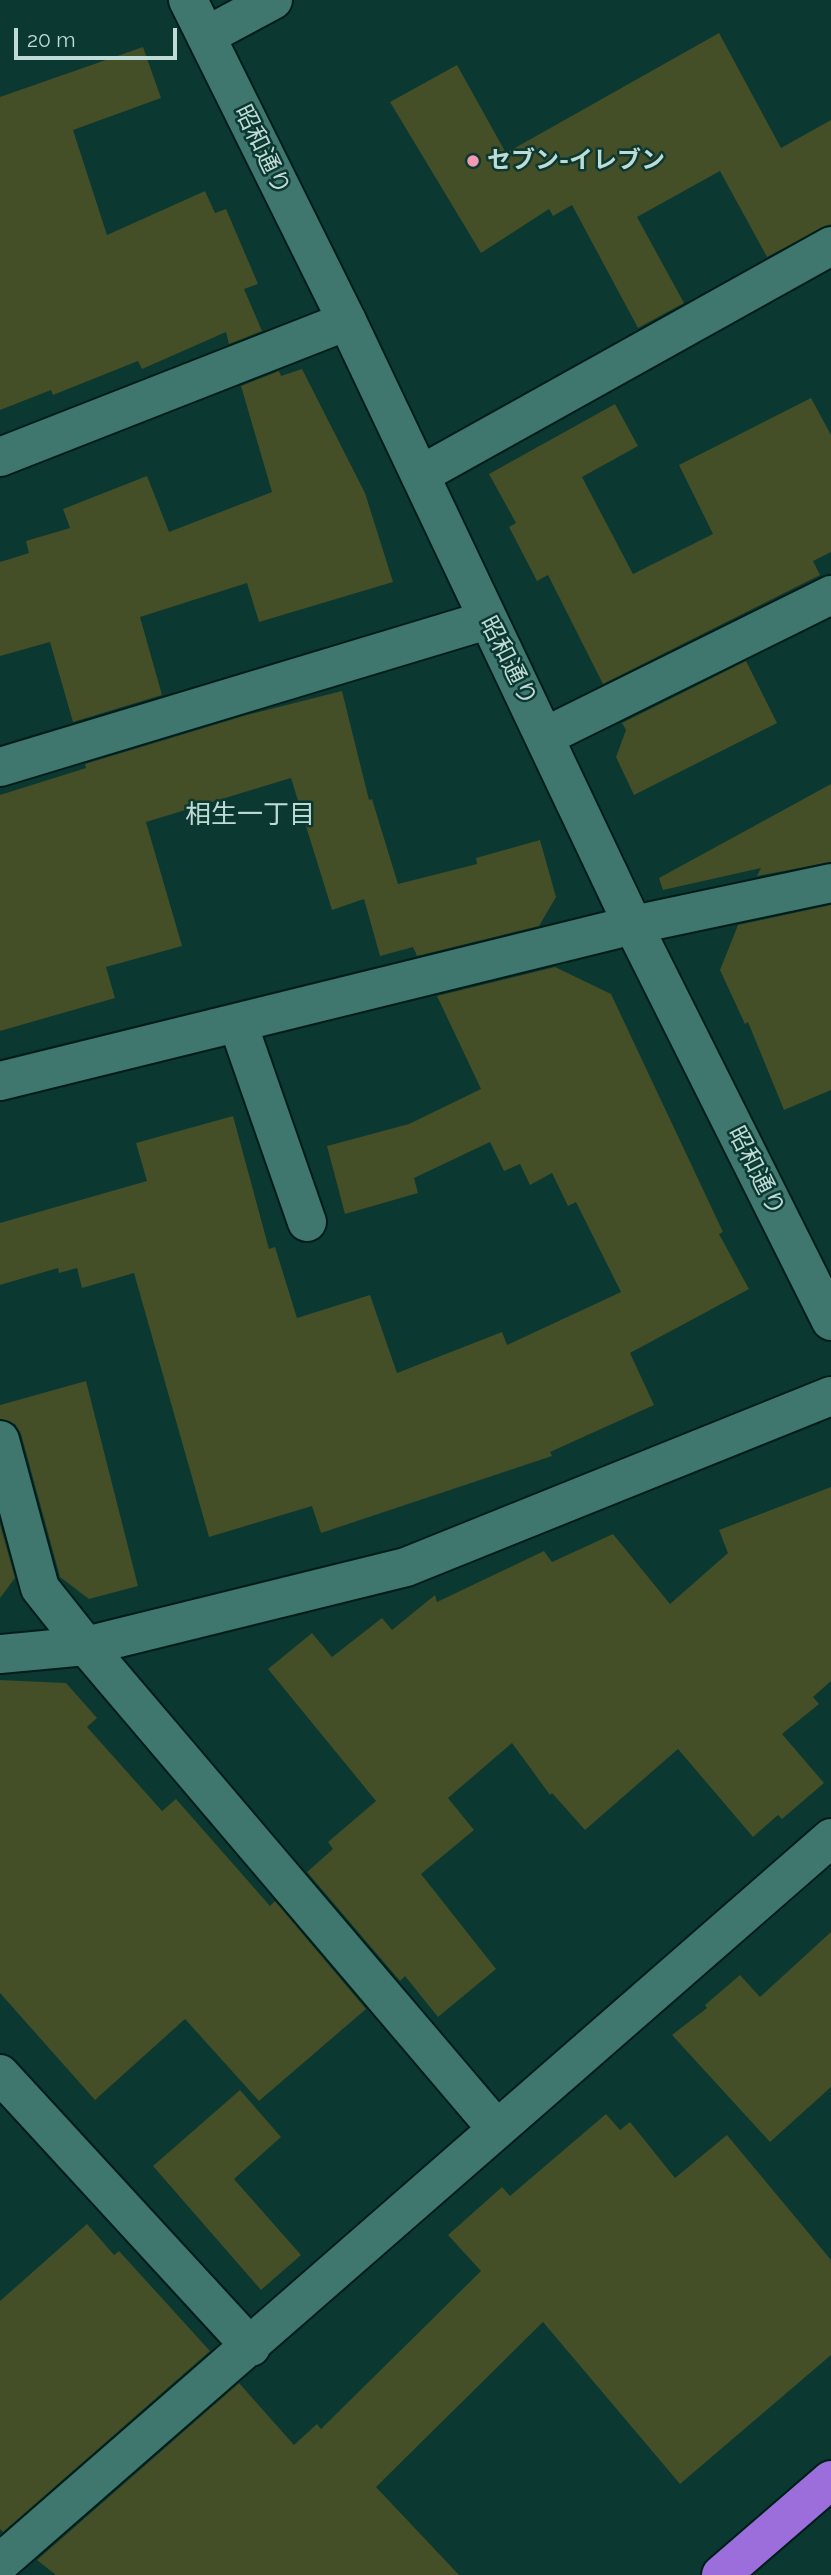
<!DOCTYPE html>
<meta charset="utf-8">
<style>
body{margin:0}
#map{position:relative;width:831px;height:2575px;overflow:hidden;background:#0b3831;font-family:Raleway,sans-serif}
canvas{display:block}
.scale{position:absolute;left:14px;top:28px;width:163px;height:32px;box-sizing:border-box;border:4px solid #bfdbd5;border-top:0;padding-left:9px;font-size:21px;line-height:24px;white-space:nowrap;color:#bfdbd5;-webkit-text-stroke:5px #0b3831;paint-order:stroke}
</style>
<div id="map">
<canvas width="831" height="2575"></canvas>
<div class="scale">20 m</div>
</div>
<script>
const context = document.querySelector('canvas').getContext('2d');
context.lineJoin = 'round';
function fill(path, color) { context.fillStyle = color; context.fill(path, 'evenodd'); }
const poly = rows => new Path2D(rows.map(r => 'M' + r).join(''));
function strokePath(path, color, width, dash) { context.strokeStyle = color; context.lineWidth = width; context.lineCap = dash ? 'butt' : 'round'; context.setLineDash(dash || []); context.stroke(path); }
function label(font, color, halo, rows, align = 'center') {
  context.font = font + ' Raleway,"Noto Sans JP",sans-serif'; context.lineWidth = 5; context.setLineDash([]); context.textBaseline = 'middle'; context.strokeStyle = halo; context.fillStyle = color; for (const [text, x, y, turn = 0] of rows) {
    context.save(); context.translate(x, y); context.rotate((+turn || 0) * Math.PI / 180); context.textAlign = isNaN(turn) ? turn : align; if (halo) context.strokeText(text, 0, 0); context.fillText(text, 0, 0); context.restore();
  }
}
fill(poly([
 [719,33,781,148,831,120,831,224,767,257,720,171,637,217,684,303,638,328,572,205,553,216,549,209,481,253,390,102,457,65,506,153],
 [143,47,161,98,73,130,107,235,205,191,215,213,226,209,258,284,244,289,262,331,229,344,226,332,142,369,138,361,53,395,51,390,0,410,0,97],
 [302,369,365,493,393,582,259,622,247,583,140,617,162,695,73,722,50,642,0,656,0,562,29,553,26,541,70,528,63,509,147,476,169,532,272,492,241,386,279,371,281,376],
 [811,398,831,435,831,552,813,561,820,575,603,684,548,575,537,581,509,527,516,523,489,474,615,404,638,446,582,477,633,574,713,534,679,465],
 [746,661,777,723,634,795,616,757,626,730,622,723],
 [342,691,369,800,372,799,398,884,477,864,476,858,540,840,556,897,539,926,417,956,413,947,380,956,364,899,332,910,291,778,146,822,182,946,106,967,115,998,0,1031,0,795,86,768,85,764,247,715],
 [831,784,831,862,757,876,761,868,663,890,659,878],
 [831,905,831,1090,784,1110,748,1022,745,1024,720,970,738,925],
 [555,967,611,994,723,1232,719,1234,749,1289,630,1353,654,1405,550,1452,552,1456,321,1533,312,1506,209,1537,134,1273,82,1288,77,1268,59,1273,58,1268,0,1285,0,1223,147,1181,136,1143,233,1116,269,1249,275,1247,297,1318,370,1295,397,1373,502,1332,507,1345,621,1292,576,1202,568,1206,552,1173,530,1185,520,1164,504,1171,490,1142,414,1178,418,1193,345,1214,327,1146,409,1124,481,1089,437,996],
 [86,1381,138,1586,89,1599,60,1577,21,1434,15,1424,0,1419,0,1405],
 [831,1487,831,1681,813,1697,819,1704,782,1734,824,1783,782,1819,778,1815,753,1837,678,1749,585,1830,552,1793,550,1795,512,1743,448,1798,474,1830,421,1874,496,1969,438,2017,405,1976,400,1981,307,1872,333,1849,328,1842,376,1801,268,1669,312,1633,332,1657,382,1618,392,1630,435,1595,437,1602,544,1551,552,1562,613,1534,670,1604,728,1553,719,1530],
 [0,1524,15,1578,0,1598],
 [0,1680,66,1683,97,1718,87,1727,162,1811,176,1799,270,1906,275,1901,366,2009,259,2101,185,2019,95,2100,0,1993],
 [831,1932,831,2087,770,2142,672,2035,707,2008,705,2005,740,1975,760,1997],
 [240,2090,281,2137,234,2179,301,2255,261,2290,153,2166],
 [606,2114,620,2130,630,2122,675,2178,727,2135,831,2260,831,2355,680,2484,543,2322,376,2487,459,2575,56,2575,37,2560,239,2383,294,2445,317,2424,321,2429,481,2271,448,2235,502,2187,510,2196],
 [87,2224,114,2255,119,2251,210,2351,3,2532,0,2529,0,2301]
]), '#444e27');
const street = poly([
 [206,36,273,0],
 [0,457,347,321],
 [420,475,831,246],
 [546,736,831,595],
 [0,767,487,620],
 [238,1024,307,1222],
 [0,1081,633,925,831,883],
 [0,1440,40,1588,86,1646,496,2128],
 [0,2074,251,2347],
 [0,2563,831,1838]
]);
const secondary = poly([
 [188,0,347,321,633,925,831,1321],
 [0,1654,86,1646,406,1567,831,1396]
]);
const highway = poly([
 [721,2575,831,2480]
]);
strokePath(street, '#011d19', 42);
strokePath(secondary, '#011d19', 42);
strokePath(highway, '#011d19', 42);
strokePath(street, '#3f766d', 38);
strokePath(secondary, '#3f766d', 38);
strokePath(highway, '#9c6edc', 38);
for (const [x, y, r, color] of [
 [473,161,7,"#f19ab3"]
]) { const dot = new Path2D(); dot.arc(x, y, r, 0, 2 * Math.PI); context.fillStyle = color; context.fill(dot); strokePath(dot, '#0b3831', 2.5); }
label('24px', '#bfdbd5', '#0b3831', [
 ["昭和通り",262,150,64],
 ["昭和通り",508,661,63],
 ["昭和通り",756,1171,63]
]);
label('bold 24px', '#bfdbd5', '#0b3831', [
 ["セブン-イレブン",487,161]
], 'left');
label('26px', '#bfdbd5', '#0b3831', [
 ["相生一丁目",250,815]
]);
</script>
